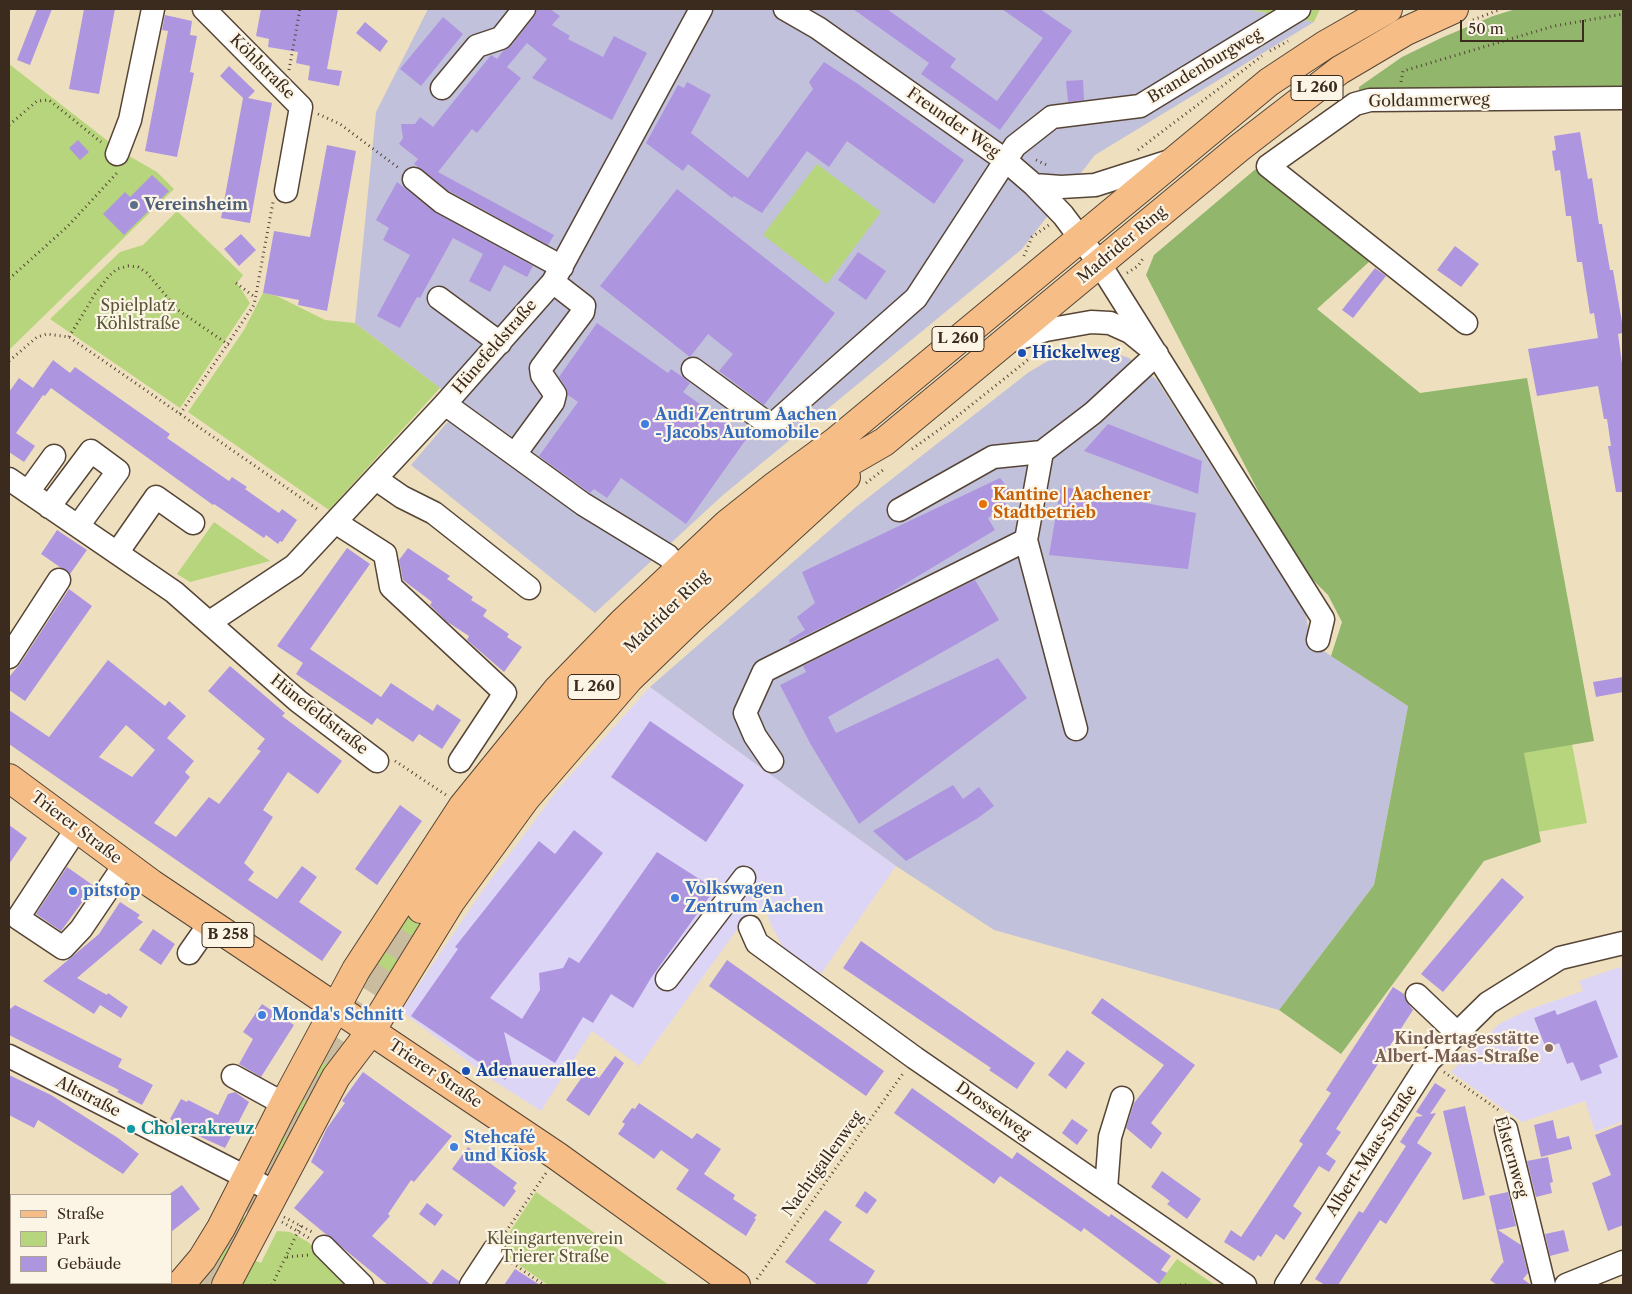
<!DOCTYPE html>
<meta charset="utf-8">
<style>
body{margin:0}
#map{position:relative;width:1632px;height:1294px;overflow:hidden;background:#eee0bf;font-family:"Libre Caslon Text",serif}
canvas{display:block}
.frame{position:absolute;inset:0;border:10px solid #3b2a1e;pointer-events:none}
.legend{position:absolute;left:10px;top:1194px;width:162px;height:90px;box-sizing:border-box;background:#fcf5e5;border:1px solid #afa495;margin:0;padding:6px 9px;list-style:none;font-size:15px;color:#3b2a1e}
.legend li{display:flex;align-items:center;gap:10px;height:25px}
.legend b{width:25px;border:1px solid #afa495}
.scale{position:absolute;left:1460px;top:20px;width:124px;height:22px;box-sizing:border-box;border:2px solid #3b2a1e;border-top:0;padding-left:6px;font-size:15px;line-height:18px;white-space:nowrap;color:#3b2a1e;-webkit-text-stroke:4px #fcf5e5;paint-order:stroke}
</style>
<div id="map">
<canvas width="1632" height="1294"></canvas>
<div class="frame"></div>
<ul class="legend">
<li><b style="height:6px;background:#f6be86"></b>Straße</li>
<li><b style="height:14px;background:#b7d57c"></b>Park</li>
<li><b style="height:14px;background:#ae95e0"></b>Gebäude</li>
</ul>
<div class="scale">50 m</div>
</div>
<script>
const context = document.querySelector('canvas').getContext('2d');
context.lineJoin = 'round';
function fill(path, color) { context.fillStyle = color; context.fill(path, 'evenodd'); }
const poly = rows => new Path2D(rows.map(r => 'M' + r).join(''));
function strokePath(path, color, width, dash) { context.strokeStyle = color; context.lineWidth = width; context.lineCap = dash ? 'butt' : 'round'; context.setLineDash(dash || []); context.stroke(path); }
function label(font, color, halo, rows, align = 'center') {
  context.font = font + ' "Libre Caslon Text",serif'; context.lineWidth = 4.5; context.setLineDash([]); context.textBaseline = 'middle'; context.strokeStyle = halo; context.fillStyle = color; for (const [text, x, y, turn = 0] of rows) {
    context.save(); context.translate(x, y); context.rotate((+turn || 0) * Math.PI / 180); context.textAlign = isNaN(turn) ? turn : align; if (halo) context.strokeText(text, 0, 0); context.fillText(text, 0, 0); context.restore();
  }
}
fill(poly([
 [650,687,896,866,821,974,784,949,772,927,767,914,754,906,639,1066,592,1031,541,1111,494,1081,401,1011,483,890,558,789],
 [1620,967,1623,975,1623,1121,1595,1132,1585,1101,1522,1122,1451,1072,1499,1024,1530,1009,1583,991,1579,981]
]), '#ddd5f6');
fill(poly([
 [428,9,1246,9,1314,22,1095,155,1022,249,723,495,595,613,411,465,462,405,355,323,376,112],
 [1096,347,1129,358,1157,380,1306,615,1310,642,1408,706,1374,885,1279,1010,994,930,896,866,650,687,856,507,1029,372,1070,348]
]), '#c2c1dc');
fill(poly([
 [1246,9,1320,9,1314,22],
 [9,64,122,152,157,172,174,189,9,350],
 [817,164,881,212,827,284,763,235],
 [177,211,243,275,237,283,250,303,180,408,50,319,120,252,143,245],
 [263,293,277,296,325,320,355,323,440,388,329,510,188,412,244,330],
 [214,522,270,561,190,582,177,574],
 [1572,744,1587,823,1538,832,1524,753],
 [411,899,434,914,388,985,372,970],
 [318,1056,333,1065,271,1173,264,1172],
 [536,1192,669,1285,548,1285,498,1250],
 [239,1215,252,1221,217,1285,190,1285],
 [277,1231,290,1232,308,1242,352,1285,240,1285,254,1260,261,1263],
 [1177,1259,1215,1285,1158,1285]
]), '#b7d57c');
fill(poly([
 [1516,9,1623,9,1623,88,1359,93,1359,87,1402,57,1441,38,1493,16],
 [1258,167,1370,261,1317,309,1420,393,1527,378,1594,741,1524,753,1541,842,1484,861,1341,1054,1279,1010,1374,885,1408,706,1331,656,1342,622,1328,595,1295,562,1146,275,1154,255]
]), '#91b66c');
fill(poly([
 [37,9,52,9,30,65,17,60],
 [84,9,115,9,99,94,69,89],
 [261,9,338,9,327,69,342,71,339,86,308,80,310,66,296,63,298,52,268,47,269,39,256,36],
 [537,9,550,9,560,16,552,25,570,36,568,39,603,57,614,36,647,53,612,120,532,78,547,59,527,43,507,67,521,78,477,133,472,129,438,172,554,235,548,245,449,191,414,164,418,159,399,144,403,138,401,124,415,124,420,117,433,127,491,55,497,59,503,51,511,46,534,17],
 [853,9,887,9,956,59,950,67,997,101,1043,38,1002,9,1040,9,1072,31,1000,130,921,74,929,63],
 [165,15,192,21,190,35,197,36,190,72,194,73,177,157,145,151,168,31,162,30],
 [443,17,463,34,421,86,400,69],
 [365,22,388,41,380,52,356,33],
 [824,62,858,84,964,160,934,204,847,141,829,167,807,151,762,213,734,196,732,198,688,164,683,171,646,143,678,85,684,88,687,82,711,95,691,133,748,178,813,89,809,82],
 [229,66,255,91,248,98,272,103,250,223,221,218,243,98,220,76],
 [1083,80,1084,100,1068,102,1066,81],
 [1580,132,1588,179,1592,178,1599,224,1602,224,1610,270,1613,270,1623,328,1623,333,1618,334,1623,371,1623,492,1616,492,1608,446,1611,446,1607,419,1604,419,1598,386,1537,396,1528,349,1598,338,1594,313,1590,314,1582,262,1577,262,1571,216,1566,216,1560,170,1555,171,1552,151,1556,150,1554,136],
 [78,140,89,152,80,160,69,148],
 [327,145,356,151,327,311,298,305,299,300,263,293,274,231,310,237],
 [152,175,169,191,124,235,103,214,125,192,130,197],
 [397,182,436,213,533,266,527,277,504,265,490,292,469,281,483,254,453,238,420,298,417,297,400,328,377,316,410,255,383,240,389,228,376,220],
 [677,189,835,313,764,405,719,371,733,354,708,334,690,357,600,286],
 [241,234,256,250,239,266,224,249],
 [1455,246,1479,264,1461,287,1437,270],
 [858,252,886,271,866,300,838,280],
 [1375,268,1386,276,1353,318,1342,310],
 [597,323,668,373,671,369,684,378,690,383,683,392,747,438,686,524,621,478,607,498,594,489,590,493,539,456,578,402,568,395,566,387,559,377],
 [53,360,70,373,75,367,170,434,167,438,229,481,232,477,247,487,245,489,279,513,282,509,297,520,282,542,280,541,278,544,266,535,264,538,214,504,213,505,51,388,45,396,43,395,16,433,35,446,24,462,9,452,9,392,19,378,33,388],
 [1108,424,1202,461,1198,494,1084,451],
 [1000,478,1013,494,1004,500,1007,506,988,518,995,530,883,597,790,643,789,640,805,630,797,617,815,603,802,572],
 [1061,486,1196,513,1188,569,1049,555],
 [57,530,87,550,70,574,41,554],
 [347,548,370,564,310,649,381,697,391,683,433,711,437,704,461,720,442,749,419,734,413,742,377,718,372,725,296,674,303,663,277,646],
 [408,548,450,576,447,579,473,597,471,600,487,610,483,616,509,634,507,637,522,647,504,672,467,640,469,636,446,621,430,605,432,602,403,580,399,560],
 [975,580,999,620,828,717,836,733,998,658,1027,698,859,824,811,745,780,685,806,672,803,666],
 [69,589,92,606,25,701,9,690,9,677,20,664],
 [108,660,165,706,169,701,186,716,167,738,194,761,185,772,190,777,154,823,176,837,209,797,219,804,261,751,257,749,265,739,208,691,230,666,285,713,282,716,342,761,318,794,288,772,263,810,273,817,244,863,254,872,248,880,277,899,302,866,317,877,299,902,342,932,322,961,9,744,9,710,49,737],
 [126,725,155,750,132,777,99,757],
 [1623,677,1623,692,1596,697,1593,682],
 [650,721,744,785,706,842,611,777],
 [953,785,963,799,979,787,994,806,978,818,906,861,873,831],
 [400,805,422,821,377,885,355,869],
 [9,825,27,838,9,864],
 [574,830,603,853,490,998,522,1019,540,990,539,973,563,968,569,957,579,963,657,852,715,889,651,978,633,1008,611,994,593,1023,583,1017,555,1063,504,1032,513,1069,505,1080,411,1016,458,949,455,947,539,841,555,854],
 [67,867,94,886,61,931,36,914],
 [1502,878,1524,897,1443,992,1421,974],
 [120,902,140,915,137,918,143,922,77,978,107,995,108,993,128,1007,121,1018,100,1005,94,1014,43,981,99,934],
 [153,929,175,944,161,965,139,950],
 [861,941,1035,1063,1017,1089,989,1070,991,1068,843,968],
 [727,960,884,1071,866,1096,709,986],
 [1393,987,1404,994,1405,999,1413,1010,1336,1129,1341,1132,1326,1154,1336,1161,1329,1172,1319,1166,1293,1206,1302,1213,1284,1240,1276,1234,1261,1257,1258,1255,1254,1261,1224,1242,1231,1230,1241,1237,1303,1144,1299,1141,1331,1093,1326,1090],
 [1102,998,1195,1065,1151,1123,1162,1133,1151,1149,1126,1128,1134,1103,1164,1065,1091,1013],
 [1596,1000,1618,1057,1599,1065,1602,1073,1581,1081,1573,1062,1567,1064,1559,1043,1546,1048,1534,1018,1555,1010,1557,1015],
 [262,1004,294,1025,261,1077,239,1064,253,1039,243,1032],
 [15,1005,122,1059,118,1067,153,1085,142,1105,117,1092,119,1090,9,1035,9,1010],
 [1067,1050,1085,1063,1066,1089,1048,1075],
 [615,1056,624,1063,589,1116,566,1100,587,1070,599,1078],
 [363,1072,452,1136,414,1182,411,1180,388,1214,390,1216,372,1236,431,1285,442,1269,459,1281,458,1285,388,1285,294,1208,324,1172,311,1162,327,1128,345,1103,342,1101],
 [9,1075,51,1095,118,1138,139,1154,123,1174,38,1120,34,1128,9,1115],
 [1435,1083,1446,1090,1430,1114,1436,1113,1417,1143,1432,1153,1386,1224,1380,1220,1338,1285,1325,1285,1315,1279,1359,1211,1363,1213,1406,1146,1400,1142,1416,1117,1423,1116,1416,1112],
 [912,1088,1012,1159,1017,1152,1109,1217,1111,1214,1171,1256,1161,1270,1167,1273,1159,1284,1084,1228,1081,1232,1000,1176,994,1184,894,1113],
 [235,1092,249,1102,225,1148,174,1125,176,1122,170,1119,181,1099,187,1102,188,1100,218,1115,228,1094],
 [639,1103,692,1139,697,1133,721,1149,704,1174,735,1195,733,1199,757,1215,754,1218,756,1219,746,1236,676,1189,689,1170,661,1150,654,1159,618,1134,625,1124,622,1122,632,1108,635,1109],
 [1465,1106,1485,1195,1463,1200,1443,1111],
 [1072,1119,1088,1130,1077,1145,1062,1133],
 [1553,1120,1557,1139,1569,1136,1572,1149,1541,1157,1534,1125],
 [1623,1124,1623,1225,1608,1231,1592,1183,1611,1175,1595,1135],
 [468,1147,517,1183,513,1188,516,1191,504,1207,452,1169],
 [1548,1157,1553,1182,1550,1183,1552,1193,1536,1197,1527,1161],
 [1162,1171,1201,1199,1187,1219,1167,1204,1170,1201,1151,1187],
 [182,1185,200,1209,171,1232,171,1195,168,1195],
 [865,1191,877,1200,867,1214,855,1206],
 [1508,1192,1516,1226,1498,1230,1521,1245,1528,1273,1523,1279,1531,1285,1497,1285,1490,1280,1503,1262,1504,1264,1489,1196],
 [427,1203,443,1215,435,1226,419,1214],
 [825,1210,842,1222,829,1240,875,1271,866,1285,818,1285,785,1262],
 [1564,1230,1569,1251,1550,1256,1545,1234],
 [515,1269,540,1285,504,1285]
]), '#ae95e0');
strokePath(poly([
 [206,1285,241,1227,321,1069,421,909]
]), '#cabc9f', 28, [28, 14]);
const minor = poly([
 [204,9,301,107,286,191],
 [785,9,818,28,1005,160,1034,185,1063,215,1099,263,1323,619,1318,640],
 [442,88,477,46,501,38,524,9],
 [117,154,130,120,153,9],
 [414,179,442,202,562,267],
 [1034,185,1061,187,1095,185,1167,162],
 [439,298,500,343],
 [1466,323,1268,166,1355,104,1370,100,1623,98],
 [1007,342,1046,330,1091,322,1110,323,1130,332,1146,345],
 [693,369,771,426,916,298,1015,146,1052,117,1140,106,1299,9],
 [445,404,583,504,668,556,679,569],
 [515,454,553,402,555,394,542,375,541,368,583,312,584,306,553,282],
 [9,479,174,592,298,701,377,761],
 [376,479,402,497,434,513,529,588],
 [28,492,54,456],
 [49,507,91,451,118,471,78,526],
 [899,510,993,457,1042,452],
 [335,522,385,554,391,587,505,693,460,761],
 [117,553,156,497,193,523],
 [210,622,294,566,445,404,553,282,701,9],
 [9,657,59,580],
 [1076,729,1026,540,1042,452,1093,413,1157,354],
 [772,761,755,736,745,713,764,671,1026,540],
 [77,828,18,918,63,948,81,929,125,864],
 [750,927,757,943,915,1058,1245,1285],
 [189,953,210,923],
 [667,979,744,878],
 [1417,995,1457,1033],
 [9,1056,275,1192],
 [233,1076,284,1104],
 [1506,1129,1544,1285],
 [1106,1189,1110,1137,1122,1098],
 [324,1247,362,1285],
 [471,1285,494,1250],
 [1286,1285,1429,1061,1488,1003,1560,958,1623,943],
 [1566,1285,1623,1262]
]);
const major = poly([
 [825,455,836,441,1269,82,1325,45,1388,9],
 [9,778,152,884,557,1156,736,1285],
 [421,909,491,810,527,764,608,670,693,585,797,492,884,442,1239,148,1340,70,1406,31,1454,9],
 [180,1285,202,1259,221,1228,284,1104,356,970,463,806,557,690,622,623,727,524,776,485,836,441],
 [226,1285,336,1077,371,1031,451,901,526,798,629,679,690,620,846,477]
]);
strokePath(minor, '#564536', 25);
strokePath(major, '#564536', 30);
strokePath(poly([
 [1473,20,1501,9],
 [1270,51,1288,41],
 [289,70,300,9],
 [1401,82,1403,71,1554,26,1623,14],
 [318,114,340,124,400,169],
 [9,125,37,101,49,100,101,142],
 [1138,150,1262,56],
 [1036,160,1049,166],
 [1024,256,1032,237,1049,225],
 [1127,273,1138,266,1144,257],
 [9,279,68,226,117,173],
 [236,283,256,298],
 [69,337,95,294,109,276,117,269,128,266,138,267,147,273,178,310,229,345],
 [9,361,37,337,47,334,69,337,320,511],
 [180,414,254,305,273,202],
 [912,449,950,422,1029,359,1039,354],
 [866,483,883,470],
 [395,761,446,795],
 [1444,1072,1500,1111],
 [284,1217,314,1233],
 [282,1222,309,1238],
 [503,1236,546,1173],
 [287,1257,309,1255],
 [508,1260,544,1285],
 [757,1279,904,1072],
 [272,1285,301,1225],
 [1180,1285,1186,1285]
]), '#564536', 3, [1, 4]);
strokePath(minor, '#fff', 22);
strokePath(major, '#f6be86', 28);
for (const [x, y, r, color] of [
 [134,205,5,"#5c6f8a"],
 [1022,353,5,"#1a4fb4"],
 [645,424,5,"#3f7fe0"],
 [983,504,5,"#e8710a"],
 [73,891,5,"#3f7fe0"],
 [675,898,5,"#3f7fe0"],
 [262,1015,5,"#3f7fe0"],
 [1549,1048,5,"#8d6e63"],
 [466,1071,5,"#1a4fb4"],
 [131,1129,5,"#0f9aa8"],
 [454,1147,5,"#3f7fe0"]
]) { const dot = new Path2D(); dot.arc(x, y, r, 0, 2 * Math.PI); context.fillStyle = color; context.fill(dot); strokePath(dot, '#fcf5e5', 2); }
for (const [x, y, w] of [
 [1317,88,52],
 [958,339,52],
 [594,687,52],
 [228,935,52]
]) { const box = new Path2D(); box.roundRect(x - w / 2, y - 12.5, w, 25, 4); context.fillStyle = '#fcf5e5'; context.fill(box); strokePath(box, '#3b2a1e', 1); }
label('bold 15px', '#3b2a1e', null, [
 ["L 260",1317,88],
 ["L 260",958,339],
 ["L 260",594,687],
 ["B 258",228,935]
]);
label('16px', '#3b2a1e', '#fcf5e5', [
 ["Brandenburgweg",1205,66,-31],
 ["Köhlstraße",262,67,45],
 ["Goldammerweg",1429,101,-1],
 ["Freunder Weg",953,123,35],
 ["Madrider Ring",1122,245,-40],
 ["Hünefeldstraße",495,347,-49],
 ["Madrider Ring",667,612,-44],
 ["Hünefeldstraße",319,715,38],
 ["Trierer Straße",76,828,37],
 ["Trierer Straße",435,1074,34],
 ["Altstraße",88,1097,27],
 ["Drosselweg",993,1111,35],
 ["Albert-Maas-Straße",1372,1151,-57],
 ["Elsternweg",1511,1157,74],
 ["Nachtigallenweg",823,1164,-54]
]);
label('bold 16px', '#4e5e75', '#fcf5e5', [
 ["Vereinsheim",144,205]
], 'left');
label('16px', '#5a5536', '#fcf5e5', [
 ["Spielplatz",138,306],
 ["Köhlstraße",138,324],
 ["Kleingartenverein",555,1239],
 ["Trierer Straße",555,1257]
]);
label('bold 16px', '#164399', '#fcf5e5', [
 ["Hickelweg",1032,353],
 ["Adenauerallee",476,1071]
], 'left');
label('bold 16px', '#366cbe', '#fcf5e5', [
 ["Audi Zentrum Aachen",655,415],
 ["- Jacobs Automobile",655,433],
 ["Volkswagen",685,889],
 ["Zentrum Aachen",685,907],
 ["pitstop",83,891],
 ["Monda's Schnitt",272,1015],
 ["Stehcafé",464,1138],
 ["und Kiosk",464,1156]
], 'left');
label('bold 16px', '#c56008', '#fcf5e5', [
 ["Kantine | Aachener",993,495],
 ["Stadtbetrieb",993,513]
], 'left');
label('bold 16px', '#785e54', '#fcf5e5', [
 ["Kindertagesstätte",1539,1039],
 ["Albert-Maas-Straße",1539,1057]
], 'right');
label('bold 16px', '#0d838f', '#fcf5e5', [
 ["Cholerakreuz",141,1129]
], 'left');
</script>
